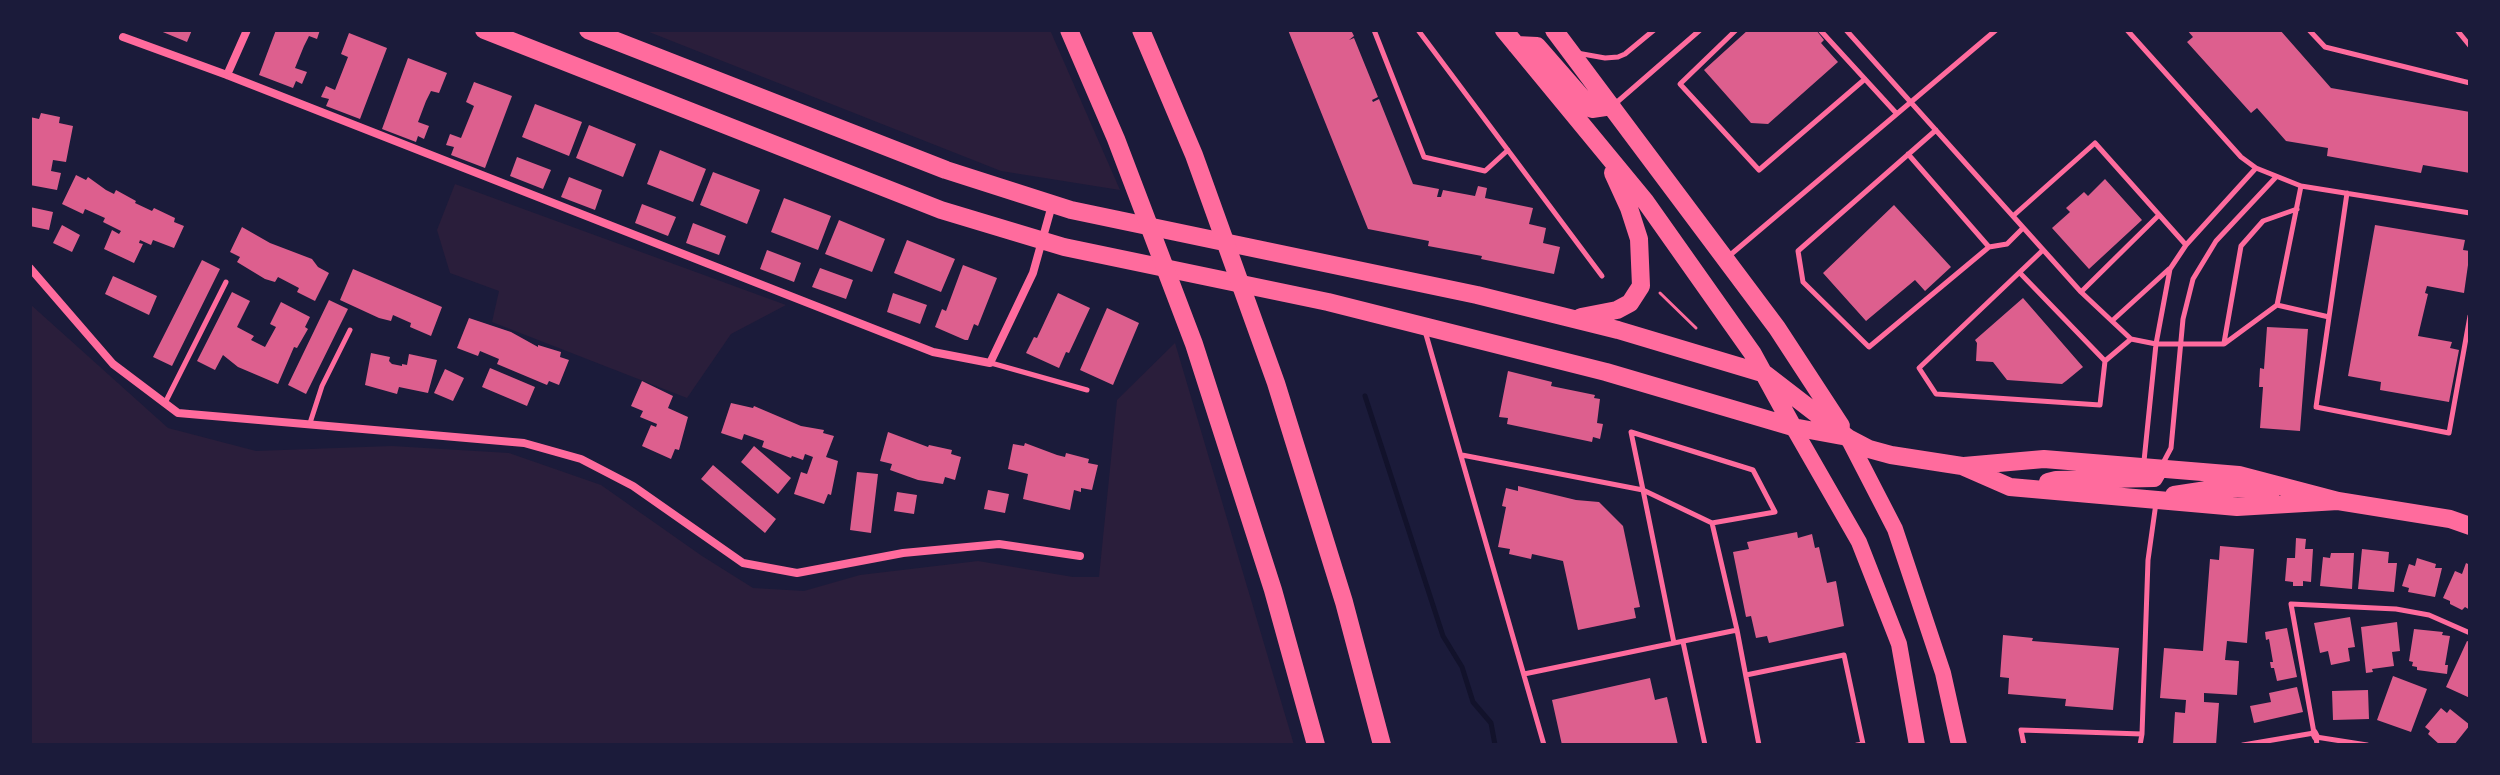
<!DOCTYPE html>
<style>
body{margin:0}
#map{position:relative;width:2500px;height:775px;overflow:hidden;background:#1b1b3a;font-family:Helvetica,sans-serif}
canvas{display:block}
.frame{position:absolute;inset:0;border:32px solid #1b1b3a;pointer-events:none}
</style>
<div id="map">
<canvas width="2500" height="775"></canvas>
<div class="frame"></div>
</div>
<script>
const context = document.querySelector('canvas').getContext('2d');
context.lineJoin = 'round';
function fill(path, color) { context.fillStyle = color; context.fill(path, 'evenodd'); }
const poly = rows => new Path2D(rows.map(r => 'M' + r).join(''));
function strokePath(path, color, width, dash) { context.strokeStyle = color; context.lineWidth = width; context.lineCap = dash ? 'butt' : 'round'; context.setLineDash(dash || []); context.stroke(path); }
fill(poly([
 [644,30,1050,30,1120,190,1001,171],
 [455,184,786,305,731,334,687,398,492,322,499,291,450,273,437,230],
 [30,304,168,428,256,451,392,446,509,453,601,485,702,556,753,588,804,591,860,575,978,561,1073,577,1099,577,1117,400,1175,343,1294,745,30,745]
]), '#2a1e3b');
strokePath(poly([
 [1365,396,1443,636,1462,667,1473,702,1491,723,1495,745]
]), '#12122b', 5);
fill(poly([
 [158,30,192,30,187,42],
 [276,30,320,30,317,39,309,36,304,46,295,68,307,72,302,84,296,81,293,88,259,75],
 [1288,30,1351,30,1354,36,1349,40,1354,38,1378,97,1372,100,1373,102,1379,99,1413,184,1439,189,1437,197,1441,197,1443,190,1475,196,1478,186,1487,188,1485,198,1533,208,1529,224,1546,228,1543,243,1560,247,1554,274,1481,259,1482,256,1428,246,1429,241,1368,229],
 [1748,30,1816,30,1824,40,1821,43,1838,62,1768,124,1751,123,1704,70],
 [2187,30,2280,30,2331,88,2470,112,2470,173,2423,165,2421,173,2327,156,2328,148,2286,141,2257,108,2251,113,2187,42,2193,37],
 [349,33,387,48,360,119,326,106,329,99,321,97,326,86,335,90,348,57,341,54],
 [408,58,447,73,439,93,431,91,426,101,418,122,429,126,424,139,418,136,416,142,382,129],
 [474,82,512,96,485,168,451,155,454,147,446,145,450,134,461,138,474,106,466,102],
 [535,104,582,122,569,156,522,137],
 [41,113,60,117,59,123,73,126,66,162,53,160,51,171,61,173,57,190,30,185,30,117,39,119],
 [589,125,636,144,623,177,576,158],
 [660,150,706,169,693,202,647,184],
 [517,157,551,170,543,189,510,176],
 [713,172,760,190,747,224,700,205],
 [76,175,86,180,88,177,106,190,114,194,116,190,136,201,135,203,152,211,154,208,175,218,174,222,184,226,174,248,153,240,151,245,140,240,139,243,143,244,134,263,104,249,112,230,119,234,121,231,103,222,105,218,85,209,83,214,62,204],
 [569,177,602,190,595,210,561,197],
 [2105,179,2142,220,2089,269,2052,228,2070,212,2066,208,2084,192,2088,196],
 [784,198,831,216,818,250,771,232],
 [642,204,676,217,668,236,635,223],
 [1894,205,1951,267,1925,291,1915,280,1866,321,1823,273],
 [30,207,53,212,49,230,30,226],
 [839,220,885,239,872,272,825,254],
 [693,223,726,236,719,255,686,243],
 [62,225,80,235,72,252,53,243],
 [2375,225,2465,240,2463,250,2470,251,2464,293,2427,286,2425,293,2428,294,2418,336,2452,342,2450,348,2459,350,2449,402,2380,390,2381,382,2348,376],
 [242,227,270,243,312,259,318,267,329,273,315,301,297,292,299,288,278,277,275,282,265,279,237,262,240,257,230,252],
 [907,240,955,259,941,292,894,273],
 [767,250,801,263,794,282,760,269],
 [202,260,220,269,172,366,153,357],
 [963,265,997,278,978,326,974,324,968,340,965,340,935,327,942,309,946,311],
 [820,268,853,280,846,299,812,287],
 [353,269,442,307,431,336,410,327,411,323,393,315,391,321,379,318,340,300],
 [113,276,157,296,149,315,105,294],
 [232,292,250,301,237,327,254,336,251,340,265,347,276,327,270,324,281,302,310,317,305,327,308,329,297,348,294,347,278,384,238,367,223,355,215,370,197,361],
 [893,293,927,305,920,324,887,312],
 [1058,293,1090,308,1069,353,1066,352,1059,368,1026,353,1034,337,1037,338],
 [2023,298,2083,367,2066,381,2062,384,2007,380,1993,362,1976,361,1977,343,1975,340],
 [329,300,348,309,306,394,288,385],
 [1107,308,1139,323,1113,385,1080,370],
 [469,318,511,332,538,347,538,345,561,352,560,357,569,360,559,385,549,381,547,385,497,364,499,359,480,351,478,356,457,348],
 [2267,327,2308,329,2300,431,2260,428,2263,387,2259,387,2260,368,2264,369],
 [371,353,390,357,389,361,392,364,402,366,402,364,407,365,409,354,437,360,428,393,399,387,397,394,365,385],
 [490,368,535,387,527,406,482,387],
 [445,369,464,378,453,401,434,393],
 [1508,371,1552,382,1551,386,1595,395,1594,398,1600,399,1597,423,1603,424,1600,439,1593,437,1592,442,1507,424,1508,418,1499,417],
 [642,381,673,396,668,408,688,417,679,450,675,449,671,459,642,446,651,425,656,427,657,424,640,417,643,411,631,406],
 [731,403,753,408,754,406,801,426,824,430,823,433,834,436,826,457,838,461,831,495,828,494,824,504,794,494,801,472,807,474,813,457,805,454,803,460,792,456,791,458,762,447,764,441,744,434,742,440,721,433],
 [888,432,928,447,929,445,952,450,951,454,961,457,955,480,945,477,943,484,918,480,890,470,892,464,880,461],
 [1025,443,1057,455,1065,457,1066,453,1089,459,1088,463,1098,465,1092,490,1081,488,1081,492,1074,490,1070,510,1023,499,1028,474,1008,469,1013,444,1024,446],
 [754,446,791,478,778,494,741,462],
 [713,465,776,519,765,533,701,479],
 [857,472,878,474,871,533,850,530],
 [1518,486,1576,500,1599,502,1623,526,1640,607,1634,608,1636,618,1578,630,1563,561,1532,554,1531,559,1509,554,1510,549,1498,547,1506,507,1502,506,1506,488,1518,491],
 [988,490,1009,494,1005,513,984,509],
 [897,492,917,495,914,514,894,511],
 [1797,532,1798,538,1812,534,1815,548,1819,547,1827,583,1836,581,1844,626,1769,643,1767,636,1756,638,1751,616,1746,617,1733,552,1749,549,1747,542],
 [2296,538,2306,539,2305,549,2313,549,2311,582,2303,581,2303,586,2293,586,2293,582,2285,581,2287,558,2295,558],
 [2220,546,2254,549,2247,643,2227,641,2225,660,2239,661,2237,695,2204,693,2204,702,2219,703,2216,745,2173,745,2175,712,2185,713,2186,700,2160,698,2164,648,2203,651,2210,559,2219,560],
 [2362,549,2389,552,2388,563,2397,563,2394,592,2358,589],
 [2331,553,2354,553,2352,589,2320,586,2323,557,2330,558],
 [2417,558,2436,564,2435,568,2442,568,2435,597,2408,592,2409,588,2402,586,2409,564,2415,566],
 [2466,563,2470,565,2470,610,2465,607,2462,610,2450,604,2450,601,2443,598,2455,571,2462,574],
 [2350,617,2355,647,2348,648,2350,661,2331,665,2328,651,2320,653,2314,623],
 [2397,622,2400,651,2392,652,2394,666,2372,669,2373,672,2366,673,2361,627],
 [2287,628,2297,677,2277,681,2274,668,2271,668,2270,662,2273,662,2269,639,2266,640,2265,632],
 [2414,629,2443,632,2442,635,2450,636,2445,665,2448,665,2447,674,2417,670,2417,667,2412,666,2413,662,2409,661],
 [2003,635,2033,638,2032,641,2119,648,2113,710,2065,706,2066,699,2008,694,2009,678,2000,677],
 [2467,641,2470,642,2470,698,2446,687],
 [2393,676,2427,689,2411,732,2377,720],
 [1650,678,1655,700,1667,697,1678,745,1562,745,1552,700],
 [2297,687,2303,712,2254,723,2250,706,2271,702,2269,693],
 [2368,690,2369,719,2333,720,2332,691],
 [2441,708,2447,713,2450,709,2470,725,2454,745,2440,745,2428,734,2430,731,2425,727]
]), '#dd5f8e');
strokePath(poly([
 [1660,293,1696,328]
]), '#ff6b9d', 3);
strokePath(poly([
 [1374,30,1424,157,1485,171,1508,150],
 [1418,30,1602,276],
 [1736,30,1680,84,1759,170,1865,79],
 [1820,30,1897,114],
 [1846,30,2081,292,2131,339,2156,344,2224,344,2277,305,2329,317],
 [2127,30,2241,157,2256,168,2301,186,2470,213],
 [2309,30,2325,47,2470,83],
 [2457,30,2470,46],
 [1577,53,1605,58,1618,57,1625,54,1654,30],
 [1616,103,1700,30],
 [1936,130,1798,251,1803,282,1869,347,1989,247,2007,244,2023,228],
 [1908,154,1989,247],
 [2347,193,2316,407,2449,433,2470,316],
 [2013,216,2095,143,2186,245],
 [2043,250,1919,368,1936,394,2100,405,2105,361,2131,339],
 [1729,256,1996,30],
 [2020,273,2105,361],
 [2081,292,2159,215],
 [2277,305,2301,186],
 [2113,320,2169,269],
 [1425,331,1544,745],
 [2224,343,2241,246,2263,221,2297,209],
 [991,363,1087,390],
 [165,403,226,282],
 [310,423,322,386,350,330],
 [1462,455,1643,490,1674,643],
 [2144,461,2156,344,2170,269,2186,245,2256,168],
 [2162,465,2171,448,2183,319,2193,279,2216,241,2276,177],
 [1712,523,1775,512,1753,470,1631,432,1643,490,1712,523,1737,630],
 [1683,642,1705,745],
 [1524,674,1737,630,1759,745],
 [1746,675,1844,655,1863,744,1857,745],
 [2142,734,2148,560,2156,503],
 [2024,745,2021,730,2142,734,2140,745],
 [2243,745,2314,733,2291,604,2396,609,2429,615,2470,633],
 [2317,745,2316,737,2367,745]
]), '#ff6b9d', 5);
strokePath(poly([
 [123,37,227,75,933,352,990,363,1033,273,1052,205],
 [227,75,247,30],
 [30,268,113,364,178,413,524,443,581,459,633,486,743,563,797,573,903,553,999,544,1080,556],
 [2314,733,2316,737]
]), '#ff6b9d', 8);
strokePath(poly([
 [1793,427,1859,542,1899,644,1917,745],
 [1848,438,1895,529,1943,673,1959,745]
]), '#ff6b9d', 16);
strokePath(poly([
 [484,30,941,210,1064,247,1328,302,1606,372,1793,427,1842,436],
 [588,30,946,170,1071,210,1477,295,1618,330,1765,374,1848,438,1869,449,1891,455,1962,466,2010,487,2237,507,2338,501],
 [1504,30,1645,201,1753,354,1793,427],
 [1554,30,1777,328,1841,426],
 [1516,45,1537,46,1592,109,1612,106],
 [1581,317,1617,310,1630,303,1641,286,1639,239,1629,208,1613,173],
 [1964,466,2044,459,2239,475,2338,501,2450,519,2470,526],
 [2048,482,2056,480,2154,478,2158,471],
 [2174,495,2220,488,2272,490]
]), '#ff6b9d', 18);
strokePath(poly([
 [1069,30,1116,139,1194,344,1273,590,1316,745],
 [1141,30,1194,155,1276,383,1344,602,1382,745]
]), '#ff6b9d', 18);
</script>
